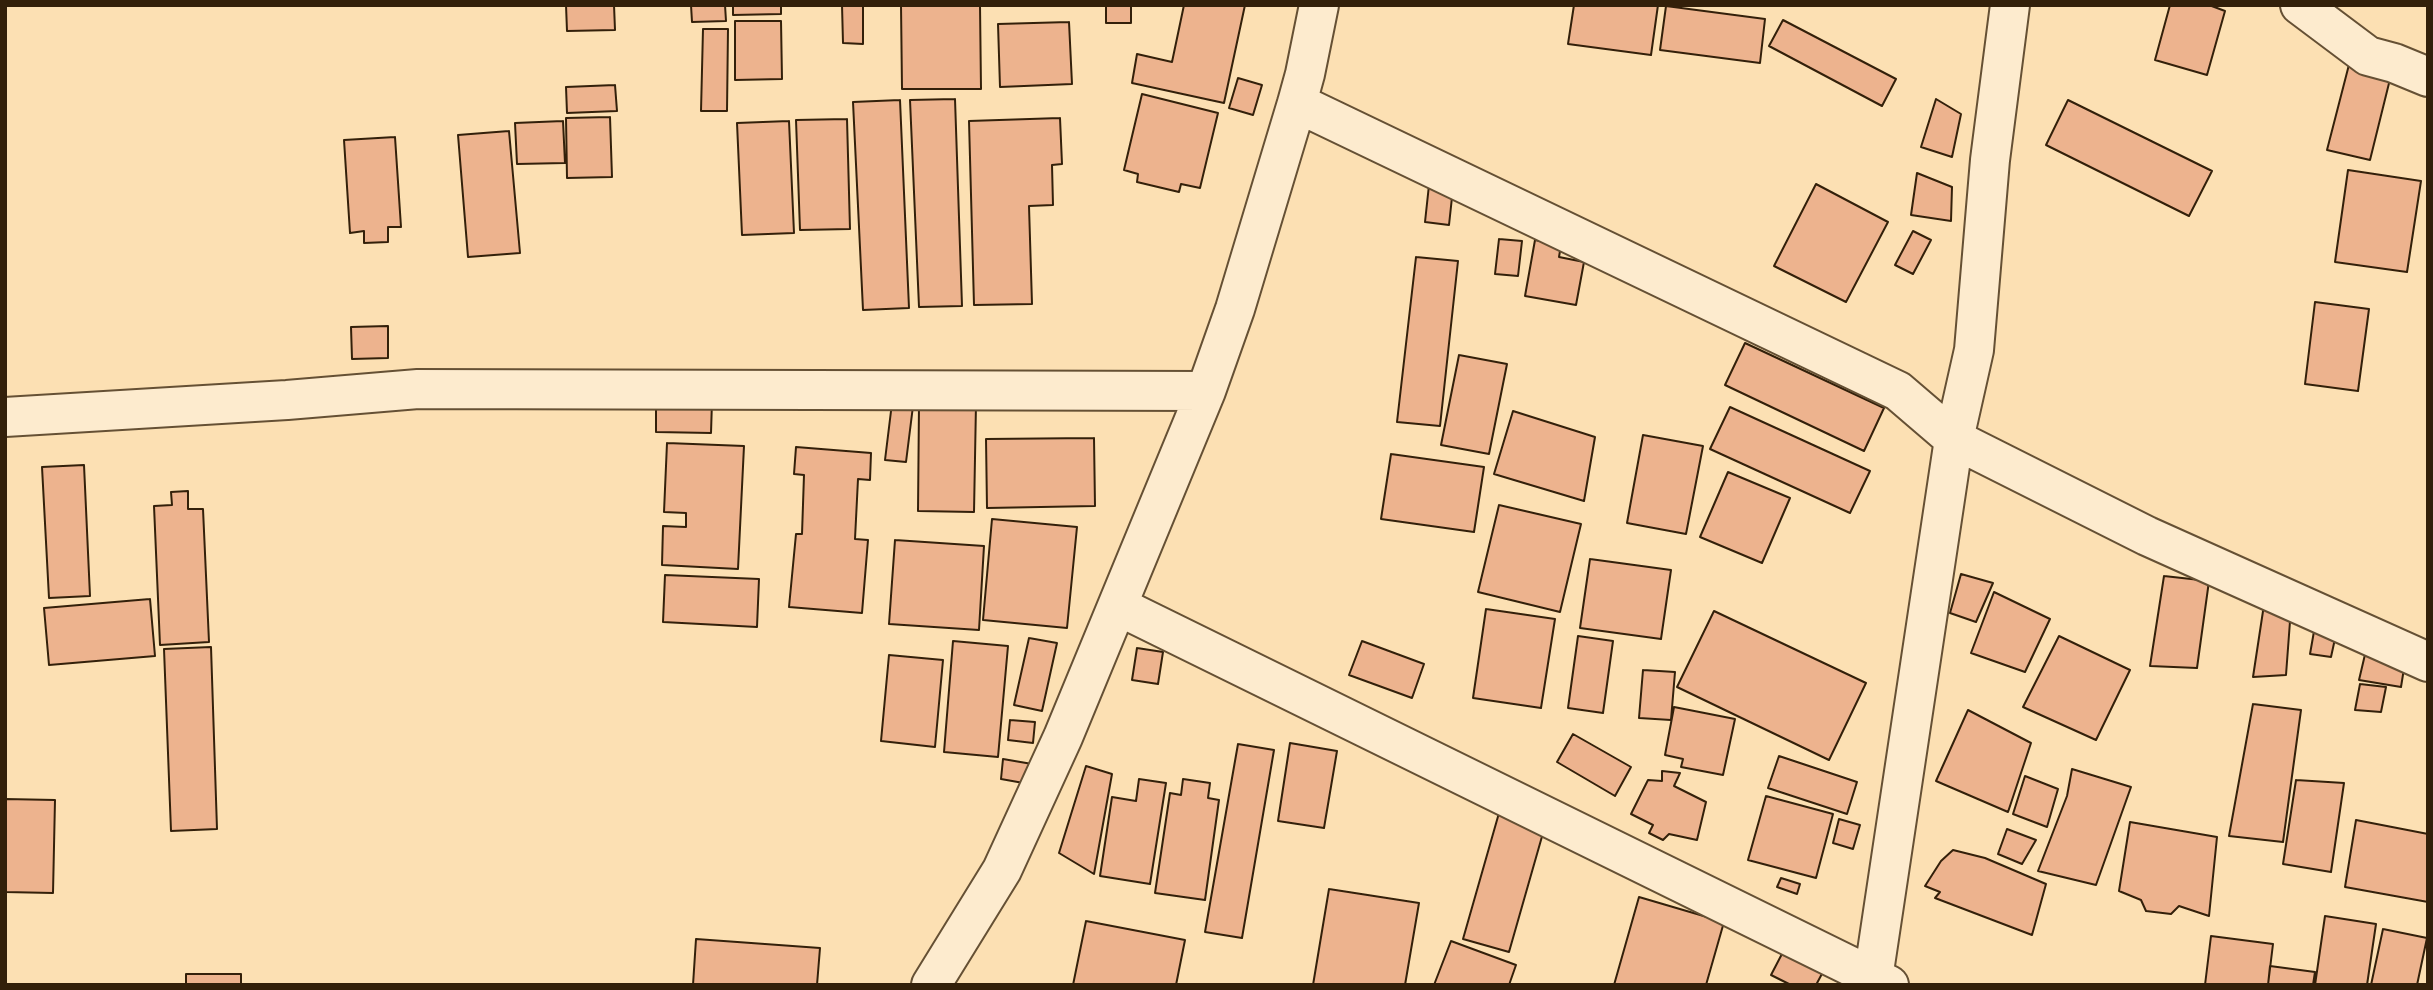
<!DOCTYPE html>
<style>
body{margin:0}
#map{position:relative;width:2433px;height:990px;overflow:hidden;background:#fce0b3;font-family:"Libre Bodoni",serif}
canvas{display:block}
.frame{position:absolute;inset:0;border:7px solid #33200a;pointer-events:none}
</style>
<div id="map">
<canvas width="2433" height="990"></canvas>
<div class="frame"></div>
</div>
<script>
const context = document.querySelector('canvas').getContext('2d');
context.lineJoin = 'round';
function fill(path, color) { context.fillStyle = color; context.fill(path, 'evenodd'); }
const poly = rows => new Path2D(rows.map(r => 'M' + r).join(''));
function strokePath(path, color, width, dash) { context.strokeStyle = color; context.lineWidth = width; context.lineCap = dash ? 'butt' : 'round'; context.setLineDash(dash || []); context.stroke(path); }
const building = poly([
 [566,5,614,5,615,30,567,31,566,5],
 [691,5,725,5,726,21,692,22,691,5],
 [733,5,781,5,781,14,733,15,733,5],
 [842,5,863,5,863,44,843,43,842,5],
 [901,5,980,5,981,89,902,89,901,5],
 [1106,5,1131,5,1131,23,1106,23,1106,5],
 [1184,5,1245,5,1224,103,1132,83,1137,54,1172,62,1184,5],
 [1574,5,1658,5,1651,55,1568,44,1574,5],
 [2170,5,2209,5,2225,11,2207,75,2155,60,2170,5],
 [1666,6,1765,19,1760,63,1660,50,1666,6],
 [1783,20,1896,79,1882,106,1769,46,1783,20],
 [735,21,781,21,782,79,735,80,735,21],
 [1069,22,1072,84,1000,87,998,24,1069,22],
 [703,29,728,29,727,111,701,111,703,29],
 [2352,53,2394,63,2370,160,2327,150,2352,53],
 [1238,78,1262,85,1253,115,1229,108,1238,78],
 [615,85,617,111,567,113,566,87,615,85],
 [1142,94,1218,113,1200,188,1181,184,1179,192,1137,182,1138,174,1124,170,1142,94],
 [955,99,962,306,919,307,910,100,955,99],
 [1936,99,1961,114,1952,157,1921,147,1936,99],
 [900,100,909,308,863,310,853,102,900,100],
 [2068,100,2212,171,2189,216,2046,145,2068,100],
 [610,117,612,177,567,178,566,118,610,117],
 [1060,118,1062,164,1052,165,1053,205,1029,206,1032,304,974,305,969,121,1060,118],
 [847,119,850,229,800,230,796,120,847,119],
 [563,121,565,163,517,164,515,123,563,121],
 [789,121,794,233,742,235,737,123,789,121],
 [509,131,520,253,468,257,458,135,509,131],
 [395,137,401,227,388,227,388,242,364,243,364,231,350,233,344,140,395,137],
 [2348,170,2421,181,2407,272,2335,262,2348,170],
 [1917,173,1952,187,1951,221,1911,215,1917,173],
 [1816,184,1888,222,1846,302,1774,266,1816,184],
 [1429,185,1453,188,1449,225,1425,222,1429,185],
 [1913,231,1931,240,1913,274,1895,265,1913,231],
 [1499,239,1522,241,1518,276,1495,274,1499,239],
 [1535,240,1561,245,1559,257,1584,262,1576,305,1525,296,1535,240],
 [1416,257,1458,261,1440,426,1397,422,1416,257],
 [2315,302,2369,309,2358,391,2305,384,2315,302],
 [388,326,388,358,352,359,351,327,388,326],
 [1745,343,1884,408,1864,451,1725,385,1745,343],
 [1459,355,1507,364,1489,454,1441,445,1459,355],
 [656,400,712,401,711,433,656,432,656,400],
 [892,403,913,406,906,462,885,460,892,403],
 [919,404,976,404,974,512,918,511,919,404],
 [1730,407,1870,471,1850,513,1710,449,1730,407],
 [1513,411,1595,437,1584,501,1494,474,1513,411],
 [1643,435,1703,446,1686,534,1627,523,1643,435],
 [1094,438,1095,506,987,508,986,439,1094,438],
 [667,443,744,446,738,569,662,565,663,526,686,527,686,513,664,512,667,443],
 [796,447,871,453,870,480,858,479,855,539,868,540,862,613,789,607,796,534,802,534,804,475,794,474,796,447],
 [1391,454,1484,467,1474,532,1381,519,1391,454],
 [84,465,90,596,49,598,42,467,84,465],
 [1728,472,1790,498,1762,563,1700,537,1728,472],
 [188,491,188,509,203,509,209,642,160,645,154,506,172,505,171,492,188,491],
 [1499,505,1581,524,1560,612,1478,592,1499,505],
 [992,519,1077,527,1067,628,983,620,992,519],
 [895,540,984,546,979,630,889,624,895,540],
 [1590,559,1671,570,1661,639,1580,628,1590,559],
 [1961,574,1993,583,1976,622,1950,613,1961,574],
 [665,575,759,579,757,627,663,622,665,575],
 [2164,576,2209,581,2197,668,2150,666,2164,576],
 [1994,592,2050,619,2025,672,1971,653,1994,592],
 [2265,598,2291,608,2286,675,2253,677,2265,598],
 [150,599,155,656,49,665,44,608,150,599],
 [1486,609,1555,619,1541,708,1473,698,1486,609],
 [1714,611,1866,683,1829,760,1677,687,1714,611],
 [2316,620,2338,625,2331,657,2310,654,2316,620],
 [1578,636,1613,641,1603,713,1568,708,1578,636],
 [2059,636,2130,670,2096,740,2023,707,2059,636],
 [1029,638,1057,643,1042,711,1014,705,1029,638],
 [953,641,1008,646,998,757,944,752,953,641],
 [1362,641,1424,664,1412,698,1349,675,1362,641],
 [2367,646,2406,656,2401,687,2359,680,2367,646],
 [211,647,217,829,171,831,164,649,211,647],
 [1137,648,1163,652,1158,684,1132,680,1137,648],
 [889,655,943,660,935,747,881,741,889,655],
 [1643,670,1675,672,1671,720,1639,718,1643,670],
 [2360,684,2386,687,2381,712,2355,710,2360,684],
 [2253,704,2301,710,2283,842,2229,836,2253,704],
 [1674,707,1735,719,1723,775,1681,767,1683,759,1665,755,1674,707],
 [1968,710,2031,743,2008,812,1936,781,1968,710],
 [1010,720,1035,722,1033,743,1008,740,1010,720],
 [1573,734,1631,767,1615,796,1557,762,1573,734],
 [1290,743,1337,751,1324,828,1278,821,1290,743],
 [1238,744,1274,750,1242,938,1205,932,1238,744],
 [1779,756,1857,782,1847,814,1768,788,1779,756],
 [1003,759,1032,764,1029,784,1001,779,1003,759],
 [1086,766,1112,774,1094,874,1059,853,1086,766],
 [2072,769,2131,787,2096,885,2038,871,2067,796,2072,769],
 [1662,771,1680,773,1674,786,1706,802,1697,840,1669,834,1663,840,1649,833,1653,825,1631,814,1648,780,1662,781,1662,771],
 [2025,776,2058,789,2047,827,2013,814,2025,776],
 [1139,779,1166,783,1150,884,1100,876,1112,797,1136,801,1139,779],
 [1183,779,1210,783,1208,798,1219,800,1205,900,1155,893,1170,793,1181,795,1183,779],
 [2296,780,2344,783,2331,872,2283,864,2296,780],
 [1766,796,1833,814,1816,878,1748,860,1766,796],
 [5,799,55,800,53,893,5,892,5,799],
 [1499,813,1545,826,1509,952,1463,939,1499,813],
 [1839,819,1860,825,1853,849,1833,843,1839,819],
 [2356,820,2428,834,2428,902,2345,887,2356,820],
 [2130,822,2217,837,2209,916,2179,906,2171,914,2146,911,2141,900,2119,891,2130,822],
 [2007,829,2036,840,2022,864,1998,854,2007,829],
 [1953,850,1985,858,2046,884,2032,935,1935,898,1940,892,1925,886,1941,861,1953,850],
 [1781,878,1800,884,1797,894,1777,887,1781,878],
 [1329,889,1419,903,1405,985,1313,985,1329,889],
 [1639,897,1724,922,1706,985,1614,985,1639,897],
 [2325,916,2376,924,2367,985,2315,985,2325,916],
 [1086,921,1185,940,1176,985,1073,985,1086,921],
 [2383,929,2427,938,2417,985,2371,985,2383,929],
 [2211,936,2273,944,2268,985,2205,985,2211,936],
 [696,939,820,948,817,985,693,985,696,939],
 [1451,941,1516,965,1509,985,1434,985,1451,941],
 [1784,950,1824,970,1816,985,1791,985,1771,975,1784,950],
 [2270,966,2315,972,2313,985,2268,985,2270,966],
 [186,974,241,974,241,985,186,985,186,974]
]);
fill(building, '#edb38e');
strokePath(building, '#33200a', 2);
const street = poly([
 [2300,5,2368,56,2394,63,2428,77],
 [1297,103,1898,391,1954,439,2147,536,2428,662],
 [5,417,287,400,418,389,1206,391],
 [1118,606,1889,985],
 [931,985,1002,870,1063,737,1206,391,1235,309,1297,103,1305,74,1319,5],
 [1872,985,1954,439,1974,350,1990,160,2010,5]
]);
strokePath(street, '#655034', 42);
strokePath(street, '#fdebce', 38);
</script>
